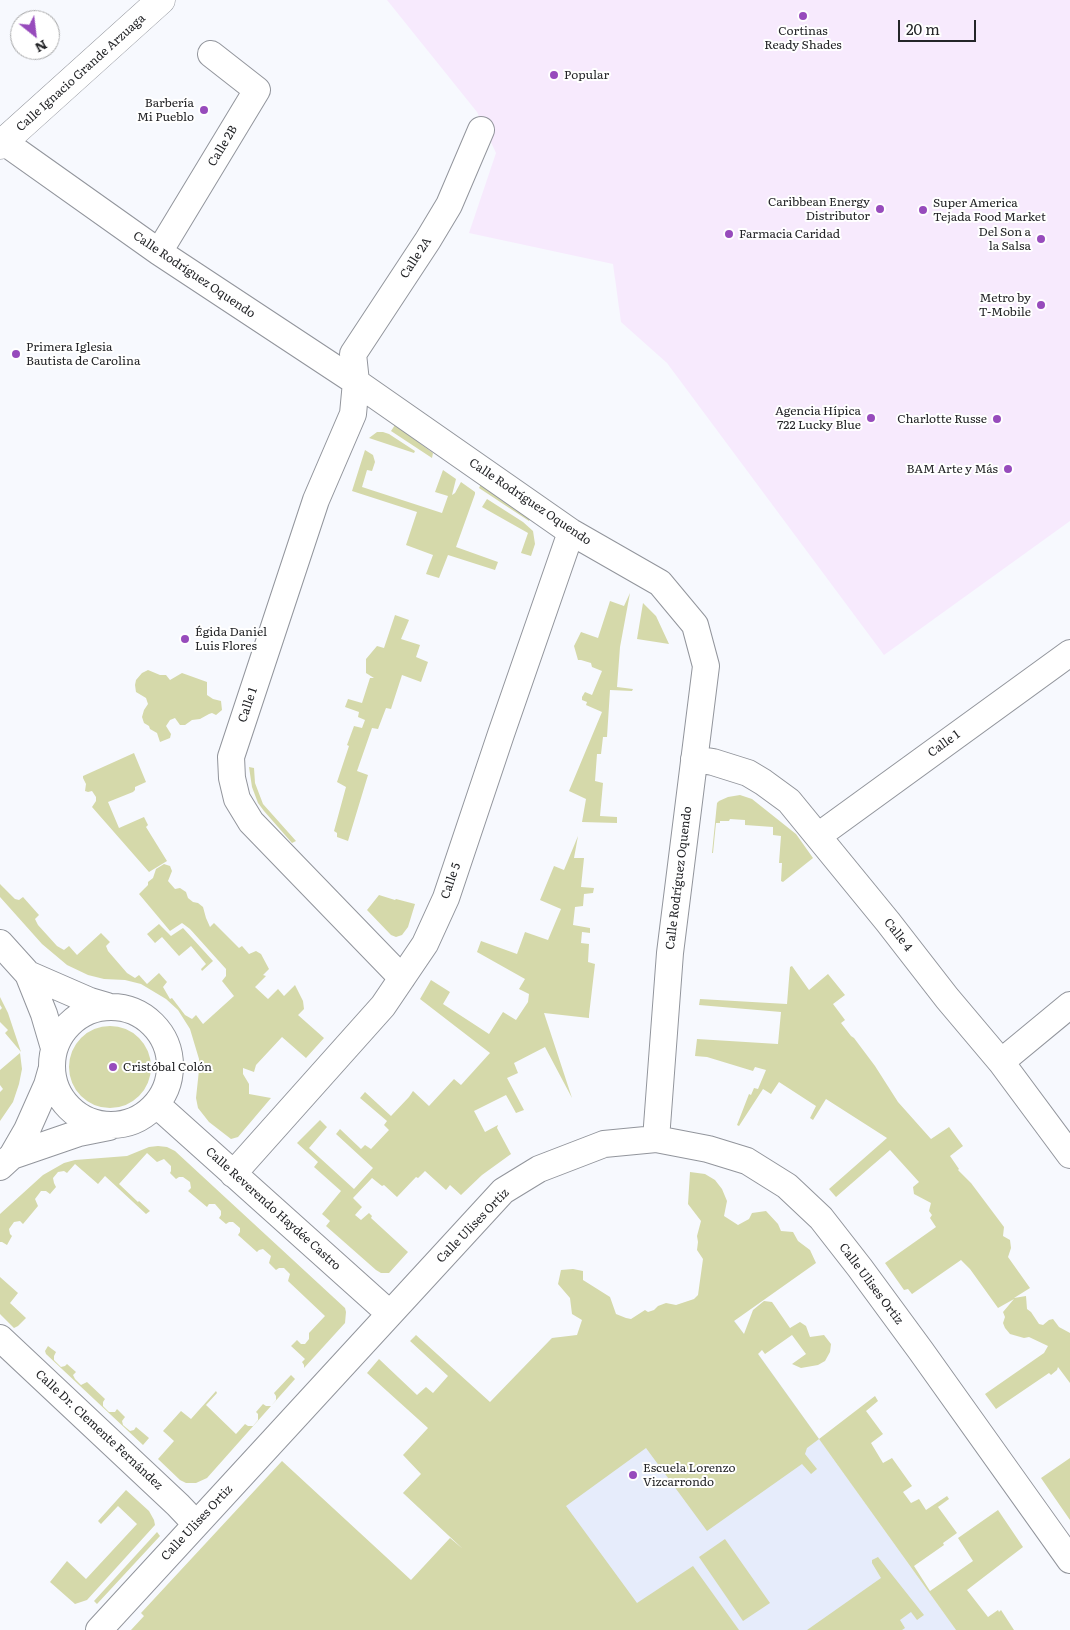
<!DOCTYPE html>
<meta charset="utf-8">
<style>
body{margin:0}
#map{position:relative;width:1070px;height:1630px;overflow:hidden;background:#f7f9fe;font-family:Literata,serif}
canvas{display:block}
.north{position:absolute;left:10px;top:10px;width:50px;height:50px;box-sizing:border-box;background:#fff;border:1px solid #a7a8a9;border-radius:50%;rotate:151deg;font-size:14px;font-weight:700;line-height:20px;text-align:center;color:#242528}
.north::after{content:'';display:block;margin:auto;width:18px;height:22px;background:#974bbc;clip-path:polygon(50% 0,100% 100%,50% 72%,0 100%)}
.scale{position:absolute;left:898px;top:20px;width:78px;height:22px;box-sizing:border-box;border:2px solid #242528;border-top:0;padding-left:6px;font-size:15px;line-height:18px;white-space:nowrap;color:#242528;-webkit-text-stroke:4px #fff;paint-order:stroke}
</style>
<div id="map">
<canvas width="1070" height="1630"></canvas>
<div class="north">N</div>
<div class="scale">20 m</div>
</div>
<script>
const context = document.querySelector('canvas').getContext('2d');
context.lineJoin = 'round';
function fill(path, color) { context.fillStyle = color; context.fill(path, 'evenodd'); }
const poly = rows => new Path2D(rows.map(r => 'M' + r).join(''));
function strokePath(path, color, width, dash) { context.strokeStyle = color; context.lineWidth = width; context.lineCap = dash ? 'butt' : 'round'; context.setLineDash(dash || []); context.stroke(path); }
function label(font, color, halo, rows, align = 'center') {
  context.font = font + ' Literata,serif'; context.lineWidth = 4; context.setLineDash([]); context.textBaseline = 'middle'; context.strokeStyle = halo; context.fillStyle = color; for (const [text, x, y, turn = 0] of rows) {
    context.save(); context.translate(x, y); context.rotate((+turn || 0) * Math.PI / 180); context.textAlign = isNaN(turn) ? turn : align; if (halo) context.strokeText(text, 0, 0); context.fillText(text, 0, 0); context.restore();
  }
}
fill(poly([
 [387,0,1070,0,1070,521,884,655,667,363,621,322,613,264,469,233,496,153,477,112]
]), '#f7eafd');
fill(poly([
 [734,1320,888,1535,956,1630,552,1630,403,1493,552,1338]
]), '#e6ecfb');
fill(poly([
 [395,425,433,453,432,458,391,431],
 [377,432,383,432,389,434,415,451,414,453,369,438],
 [365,450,373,455,375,462,372,471,367,470,362,487,442,513,448,496,435,492,443,470,456,479,452,495,455,493,461,482,475,492,475,494,456,547,498,562,495,570,448,555,439,578,426,574,433,555,406,545,417,512,352,491],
 [481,484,531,517,529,521,479,488],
 [487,499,523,522,533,531,535,544,531,556,521,553,528,533,482,507],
 [630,593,620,647,617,687,633,689,632,691,610,690,607,737,603,737,601,754,597,754,595,781,603,783,600,816,617,817,617,823,582,822,586,799,569,791,602,712,586,705,587,702,582,700,582,697,585,692,592,695,602,671,592,667,591,663,581,660,578,660,574,646,581,632,598,638,610,601,624,606],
 [643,603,656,616,669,644,637,639],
 [395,615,409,620,401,639,420,645,416,657,428,662,421,682,402,675,391,709,386,708,378,729,372,728,357,771,368,775,348,841,337,837,337,833,334,831,346,787,337,782,349,746,347,745,354,726,362,728,365,720,358,717,359,712,345,707,348,699,362,703,370,678,374,678,366,673,366,659,377,646,384,648],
 [148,670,160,675,166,675,170,680,182,673,207,682,207,695,213,699,221,701,222,710,216,715,212,713,209,714,200,719,192,720,185,725,180,725,175,718,170,720,166,726,171,734,170,738,160,742,157,733,150,729,149,726,144,723,142,717,144,710,148,704,146,698,136,692,135,685,136,680,142,673],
 [134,753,146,782,135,787,135,790,133,792,108,802,119,828,144,817,148,825,146,827,167,861,149,872,92,807,96,801,96,797,92,791,88,792,85,791,86,784,83,778,83,776],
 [249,767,254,768,255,783,263,804,296,841,292,843,264,811,258,803,252,787],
 [740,795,752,799,796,834,813,858,783,882,781,881,782,863,779,863,781,836,773,835,773,827,745,825,745,820,730,819,729,821,720,821,720,823,716,823,713,853,712,853,717,803,719,801,728,797],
 [578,836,574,858,584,858,581,887,594,888,593,893,584,894,583,906,575,907,573,925,590,928,590,933,582,932,581,943,589,944,588,962,595,964,589,1015,589,1018,544,1013,572,1098,545,1047,514,1063,518,1073,507,1078,524,1110,516,1113,506,1095,474,1111,485,1132,498,1125,497,1128,511,1154,482,1175,461,1195,450,1185,446,1190,425,1171,418,1178,416,1177,397,1197,384,1185,382,1186,372,1178,353,1198,362,1207,355,1215,361,1220,369,1213,372,1216,371,1218,408,1252,389,1273,381,1273,376,1270,326,1226,330,1221,322,1214,341,1191,314,1167,318,1162,297,1143,320,1120,327,1127,309,1148,354,1189,373,1168,336,1134,340,1129,361,1149,365,1145,371,1149,389,1130,384,1125,387,1121,360,1098,365,1092,391,1116,409,1097,413,1091,429,1106,454,1079,461,1085,490,1053,420,999,431,980,450,992,443,1004,489,1034,503,1012,516,1020,528,1002,529,994,519,989,525,979,477,952,481,941,517,954,525,932,548,940,561,909,540,900,554,866,564,870],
 [164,864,170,866,172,871,168,881,175,889,180,888,186,892,188,898,193,902,198,903,203,907,206,918,210,927,214,923,239,948,242,946,249,954,256,951,261,954,269,969,263,975,266,976,255,987,268,999,278,989,284,996,295,985,303,1001,304,1009,298,1015,324,1038,306,1058,282,1037,256,1065,254,1072,243,1068,243,1074,249,1084,249,1094,271,1098,238,1137,231,1139,209,1122,198,1108,196,1098,199,1070,199,1059,190,1029,178,1010,166,999,141,984,125,980,104,979,88,975,67,965,42,944,0,897,0,884,15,899,19,900,23,897,39,915,35,919,38,925,57,946,64,950,69,946,77,955,101,933,110,942,106,946,108,951,127,973,135,978,139,975,147,984,159,973,167,982,163,987,170,999,172,998,185,1015,192,1019,196,1015,203,1024,234,996,222,981,226,976,226,969,190,929,182,923,170,931,139,894,148,885,148,882,153,878,156,869],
 [379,895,395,900,396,899,415,904,408,927,402,935,396,937,391,935,367,910],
 [159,924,171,936,183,928,213,961,202,971,201,969,206,964,191,946,179,956,162,937,155,943,147,934],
 [792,966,809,990,828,974,845,995,833,1004,845,1020,841,1023,851,1036,854,1038,875,1066,898,1102,931,1139,949,1127,963,1146,950,1156,959,1169,958,1170,971,1183,1004,1227,1003,1236,1010,1240,1011,1248,1008,1257,1030,1288,1014,1298,1026,1296,1027,1309,1031,1312,1039,1324,1043,1325,1049,1320,1053,1319,1059,1327,1070,1333,1070,1383,1058,1367,1057,1370,1051,1375,1049,1373,996,1409,985,1394,1044,1353,1048,1346,1029,1337,1024,1338,1010,1334,1005,1328,1003,1323,1005,1317,1003,1312,1014,1299,998,1308,970,1269,961,1260,912,1294,908,1289,904,1290,885,1263,936,1227,930,1218,932,1215,929,1211,931,1203,914,1194,913,1187,919,1182,890,1150,836,1197,829,1189,887,1138,826,1099,813,1120,810,1118,816,1106,779,1082,771,1094,763,1089,739,1126,737,1125,749,1094,751,1095,754,1088,758,1089,766,1070,755,1067,753,1071,707,1057,695,1056,697,1039,778,1044,781,1012,699,1005,700,999,787,1004,790,967],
 [0,997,8,1013,21,1052,5,1033,8,1030,0,1022,0,1010,2,1008,0,1005],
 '69 1067a41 41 0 1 1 82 0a41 41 0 1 1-82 0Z',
 [20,1053,22,1069,19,1084,13,1102,0,1121,0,1092,3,1089,0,1085,0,1070],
 [158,1146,167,1147,175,1151,345,1308,346,1312,345,1323,304,1368,304,1365,302,1362,305,1359,291,1346,297,1340,301,1344,305,1344,309,1339,309,1333,325,1316,288,1281,290,1274,284,1268,279,1268,276,1270,269,1263,271,1256,263,1249,259,1250,257,1252,238,1235,240,1232,240,1228,233,1222,229,1222,226,1224,219,1218,221,1215,221,1211,215,1204,209,1204,207,1207,188,1191,191,1188,190,1182,183,1177,179,1177,176,1179,170,1173,171,1171,171,1166,164,1159,157,1162,147,1153,119,1184,138,1202,139,1201,150,1211,146,1214,105,1176,98,1184,75,1164,67,1173,64,1171,58,1172,53,1178,54,1183,56,1187,50,1194,46,1191,41,1191,35,1199,38,1206,23,1224,20,1221,14,1222,9,1229,10,1234,12,1236,7,1245,2,1242,0,1242,0,1214,43,1175,64,1163,75,1160,127,1156,149,1147],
 [690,1172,705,1174,715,1180,722,1189,727,1201,724,1216,738,1225,749,1219,752,1213,766,1211,778,1224,781,1231,793,1232,798,1241,810,1250,816,1263,734,1321,744,1334,753,1310,764,1301,772,1302,790,1328,800,1322,806,1326,810,1337,824,1335,831,1344,830,1352,825,1361,818,1365,801,1368,792,1364,806,1354,792,1335,765,1354,762,1350,758,1354,819,1439,875,1396,878,1401,866,1411,883,1434,871,1443,883,1463,892,1458,912,1486,903,1492,911,1503,919,1499,926,1510,947,1496,949,1499,938,1507,957,1533,943,1543,944,1545,914,1566,930,1591,973,1561,958,1538,998,1510,1023,1547,967,1590,988,1617,998,1610,999,1612,1001,1610,1014,1630,956,1630,819,1439,807,1448,805,1454,817,1469,811,1474,802,1464,707,1531,646,1448,566,1506,637,1603,693,1566,739,1630,131,1630,144,1616,141,1613,282,1461,411,1580,450,1538,463,1549,403,1493,421,1474,403,1455,428,1428,367,1373,379,1359,417,1395,426,1387,433,1393,448,1376,410,1341,416,1335,490,1402,552,1338,577,1335,582,1320,572,1314,570,1298,558,1284,561,1270,573,1269,583,1271,583,1280,610,1297,616,1314,626,1318,631,1319,645,1310,648,1312,654,1310,658,1306,666,1303,676,1305,694,1299,698,1295,703,1259,697,1250,698,1242,697,1236,701,1221,688,1204],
 [0,1277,18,1293,10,1303,26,1318,18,1326,14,1328,0,1314],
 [48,1346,56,1352,54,1356,54,1360,61,1367,65,1366,67,1364,76,1372,73,1375,75,1379,81,1385,87,1382,105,1399,103,1402,103,1406,109,1412,115,1412,117,1409,125,1417,122,1421,123,1425,130,1431,134,1430,136,1427,149,1438,143,1445,46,1354,45,1351],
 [291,1375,295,1379,207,1478,196,1483,186,1483,180,1480,158,1459,174,1441,163,1431,181,1411,191,1419,216,1391,217,1393,206,1405,236,1434,245,1424,248,1426,253,1426,258,1420,258,1414,256,1412,263,1404,266,1406,271,1406,276,1400,276,1396,274,1393],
 [1070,1458,1070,1520,1041,1478],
 [126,1490,149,1511,154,1520,155,1525,87,1600,75,1604,50,1582,67,1561,86,1579,137,1524,118,1506,101,1524,98,1521],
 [157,1532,160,1536,97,1604,94,1601],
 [725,1539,770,1603,743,1621,699,1557],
 [878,1557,924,1615,917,1620,911,1612,900,1620,905,1628,902,1630,807,1630,881,1578,872,1563,872,1560]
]), '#d5d9aa');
const minor = poly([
 [4,142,159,252,356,382,571,532,660,583,695,625,706,666,670,953,656,1139],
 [159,252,257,90,211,54],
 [694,759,713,762,748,773,763,782,789,801,888,922,947,998,1001,1062,1070,1155],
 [818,836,1070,653],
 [0,943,28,974,90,1001,107,1006],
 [28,974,44,1014,54,1048],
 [402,978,251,822,237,799,232,778,231,757,316,500,353,414,356,382,353,354,428,240,449,205,481,130],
 '52 1066a59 59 0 1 1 118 0a59 59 0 1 1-118 0Z',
 [1001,1062,1070,1005],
 [157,1105,389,1313],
 [12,1156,79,1133,109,1127],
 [0,1167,12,1156,27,1130,47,1085,51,1071],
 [233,1174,383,1006,425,944,446,898,501,734,571,532],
 [0,1338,178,1505,196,1524],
 [99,1630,503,1191,539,1169,604,1144,656,1139,708,1149,747,1161,787,1186,821,1218,860,1268,921,1351,1070,1560]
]);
const tertiary = poly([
 [0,145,161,0]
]);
strokePath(minor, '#92959c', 28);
strokePath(tertiary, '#92959c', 29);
strokePath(minor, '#fff', 26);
strokePath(tertiary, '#fff', 28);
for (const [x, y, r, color] of [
 [803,16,5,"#974bbc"],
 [554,75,5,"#974bbc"],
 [204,110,5,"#974bbc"],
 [880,209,5,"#974bbc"],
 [923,210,5,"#974bbc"],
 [729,234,5,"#974bbc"],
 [1041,239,5,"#974bbc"],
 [1041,305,5,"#974bbc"],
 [16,354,5,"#974bbc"],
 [871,418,5,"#974bbc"],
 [997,419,5,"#974bbc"],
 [1008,469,5,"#974bbc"],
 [185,639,5,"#974bbc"],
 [113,1067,5,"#974bbc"],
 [633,1475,5,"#974bbc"]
]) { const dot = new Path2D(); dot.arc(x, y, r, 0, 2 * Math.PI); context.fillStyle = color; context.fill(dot); strokePath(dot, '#fff', 2); }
label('12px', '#242528', '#fff', [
 ["Cortinas",803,31,"center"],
 ["Ready Shades",803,45,"center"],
 ["Popular",564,75],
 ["Barbería",194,103,"right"],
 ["Mi Pueblo",194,117,"right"],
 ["Caribbean Energy",870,202,"right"],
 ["Distributor",870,216,"right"],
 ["Super America",933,203],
 ["Tejada Food Market",933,217],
 ["Del Son a",1031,232,"right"],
 ["la Salsa",1031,246,"right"],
 ["Farmacia Caridad",739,234],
 ["Metro by",1031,298,"right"],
 ["T-Mobile",1031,312,"right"],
 ["Primera Iglesia",26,347],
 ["Bautista de Carolina",26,361],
 ["Agencia Hípica",861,411,"right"],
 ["722 Lucky Blue",861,425,"right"],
 ["Charlotte Russe",987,419,"right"],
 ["BAM Arte y Más",998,469,"right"],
 ["Égida Daniel",195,632],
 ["Luis Flores",195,646],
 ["Cristóbal Colón",123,1067],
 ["Escuela Lorenzo",643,1468],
 ["Vizcarrondo",643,1482]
], 'left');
label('12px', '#242528', '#fff', [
 ["Calle Ignacio Grande Arzuaga",81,73,-42],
 ["Calle 2B",223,146,-59],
 ["Calle 2A",416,258,-57],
 ["Calle Rodríguez Oquendo",194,275,34],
 ["Calle Rodríguez Oquendo",530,502,34],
 ["Calle 1",248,705,-71],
 ["Calle 1",944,744,-36],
 ["Calle Rodríguez Oquendo",679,878,-83],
 ["Calle 5",451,881,-71],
 ["Calle 4",898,935,52],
 ["Calle Reverendo Haydée Castro",273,1209,42],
 ["Calle Ulises Ortiz",473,1226,-46],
 ["Calle Ulises Ortiz",871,1284,53],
 ["Calle Dr. Clemente Fernández",99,1430,43],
 ["Calle Ulises Ortiz",197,1523,-47]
]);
</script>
